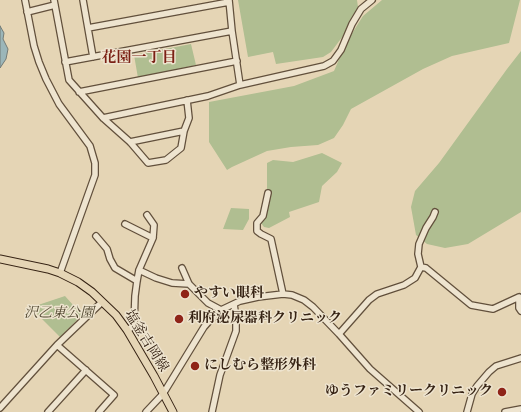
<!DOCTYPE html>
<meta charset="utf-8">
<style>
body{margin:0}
canvas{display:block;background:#e5d5b5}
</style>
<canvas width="521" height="412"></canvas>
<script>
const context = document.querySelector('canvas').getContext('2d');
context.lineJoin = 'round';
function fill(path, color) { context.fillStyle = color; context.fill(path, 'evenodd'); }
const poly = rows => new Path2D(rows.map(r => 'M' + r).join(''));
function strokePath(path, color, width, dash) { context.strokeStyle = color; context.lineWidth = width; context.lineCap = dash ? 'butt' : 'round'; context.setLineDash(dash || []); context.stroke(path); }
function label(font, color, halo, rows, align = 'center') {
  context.font = font + ' Alegreya,"Noto Serif JP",serif'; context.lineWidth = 3; context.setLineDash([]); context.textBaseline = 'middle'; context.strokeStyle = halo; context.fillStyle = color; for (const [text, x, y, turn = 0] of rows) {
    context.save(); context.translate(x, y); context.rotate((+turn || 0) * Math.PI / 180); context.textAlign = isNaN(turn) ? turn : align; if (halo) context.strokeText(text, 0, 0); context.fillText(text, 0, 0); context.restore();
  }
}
fill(poly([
 [238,0,357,0,358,7,350,20,343,36,331,52,323,57,276,64,273,52,248,57],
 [382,0,520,0,509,43,452,56,423,69,351,109,343,125,334,138,318,145,291,147,267,151,232,167,227,170,209,142,209,102,294,86,334,71,346,43,363,16],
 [191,44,196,65,138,78,134,55],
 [521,51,521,212,468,244,445,248,427,244,416,235,411,207,415,191,439,163,507,69],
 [322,153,342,163,337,172,322,186,319,202,289,212,290,217,269,228,264,227,261,223,269,197,270,191,267,190,267,163,273,160,293,162],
 [231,208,249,209,249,219,243,230,223,229],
 [65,296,82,315,60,337,37,314,35,306]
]), '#b0be91');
const water = poly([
 [0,26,4,33,3,39,8,49,6,59,0,68,0,26]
]);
fill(water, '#9bb6b9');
strokePath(water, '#737b77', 1);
const minor = poly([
 [25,0,34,46,39,62,46,79,59,104,90,146,95,163,95,175,60,273],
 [54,0,69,80,103,118,130,142,148,163,166,160,181,148,184,131,189,118,187,100],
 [83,0,93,57],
 [27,12,55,5],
 [88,28,229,2],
 [232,31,240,85],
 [65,62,232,31,229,0],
 [79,92,237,61],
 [103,118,208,96,240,85,324,66,333,61,341,50,352,24,361,9,372,0],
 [130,142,184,131],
 [268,193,263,216,257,223,257,231,261,234,271,239,283,294],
 [125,224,153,238],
 [96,236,107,249,110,259,115,268,137,281],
 [421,267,426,268,471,305,493,309,519,297,519,308,521,311],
 [182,268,189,284,208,303,221,310],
 [139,270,156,278,172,283,189,284],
 [127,330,134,326,135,296,137,281,139,270,153,238,154,225,147,215],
 [339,334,369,300,377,294,404,285,415,278,421,267,418,254,419,244,426,228,433,217,435,212],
 [57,345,114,395,99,412],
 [0,408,57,345,102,302],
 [48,412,86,370],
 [146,412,163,394,204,327,212,318,221,310,240,301,258,297,283,294,292,295,304,300,313,307,339,334,370,369,419,412],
 [212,412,220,375,236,331,236,318,234,304],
 [467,412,472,394,477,386,489,372,496,366,521,358],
 [505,412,521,409]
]);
const major = poly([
 [0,259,48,269,60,273,78,282,92,292,116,315,127,330,154,376,173,412]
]);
strokePath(minor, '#62503c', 8);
strokePath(major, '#362314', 9);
strokePath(minor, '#eee4cf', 5.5);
strokePath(major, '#e5d5b5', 7);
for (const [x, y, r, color] of [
 [185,294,5,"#8f2418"],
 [179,319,5,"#8f2418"],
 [195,366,5,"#8f2418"],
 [502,392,5,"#8f2418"]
]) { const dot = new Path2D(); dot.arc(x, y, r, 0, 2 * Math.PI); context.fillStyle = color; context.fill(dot); strokePath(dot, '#eee4cf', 1.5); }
label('bold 14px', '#362314', '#eee4cf', [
 ["やすい眼科",194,294],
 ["利府泌尿器科クリニック",188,319],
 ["にしむら整形外科",204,366],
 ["ゆうファミリークリニック",493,392,"right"]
], 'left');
label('italic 14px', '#544a33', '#eee4cf', [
 ["沢乙東公園",59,314]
]);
label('14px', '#362314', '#eee4cf', [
 ["塩釜吉岡線",146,341,58]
]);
label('bold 15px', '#7a1f14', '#eee4cf', [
 ["花園一丁目",139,58]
]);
</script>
